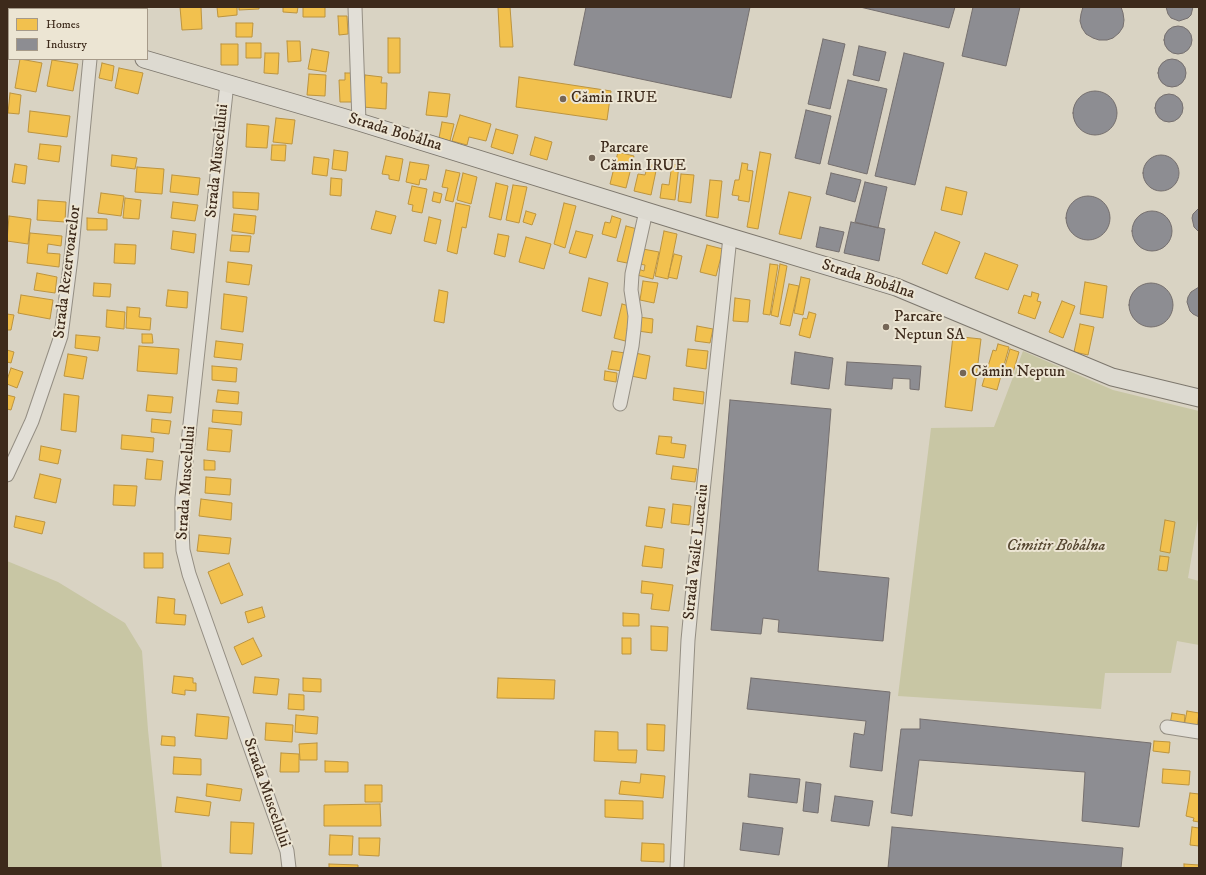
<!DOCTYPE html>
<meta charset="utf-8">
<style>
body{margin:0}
#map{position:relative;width:1206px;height:875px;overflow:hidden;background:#d9d3c3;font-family:"IM FELL DW Pica",serif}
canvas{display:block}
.frame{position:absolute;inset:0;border:8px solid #3d2a1b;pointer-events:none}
.legend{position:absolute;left:8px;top:8px;width:140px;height:52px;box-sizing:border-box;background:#ece5d3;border:1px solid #a69a89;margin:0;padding:5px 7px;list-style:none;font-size:12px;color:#3d2a1b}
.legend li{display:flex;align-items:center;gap:8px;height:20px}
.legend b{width:20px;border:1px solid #a69a89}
</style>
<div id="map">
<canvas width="1206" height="875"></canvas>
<div class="frame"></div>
<ul class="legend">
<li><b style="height:11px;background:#f2c14e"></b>Homes</li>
<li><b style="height:11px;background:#8d8d92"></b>Industry</li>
</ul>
</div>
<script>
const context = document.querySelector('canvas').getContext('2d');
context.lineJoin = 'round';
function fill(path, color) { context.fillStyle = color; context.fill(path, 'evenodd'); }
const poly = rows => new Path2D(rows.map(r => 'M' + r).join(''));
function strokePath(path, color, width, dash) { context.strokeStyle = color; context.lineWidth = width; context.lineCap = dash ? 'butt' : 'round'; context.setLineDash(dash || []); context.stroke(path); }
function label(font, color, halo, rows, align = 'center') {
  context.font = font + ' "IM FELL DW Pica",serif'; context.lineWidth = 4; context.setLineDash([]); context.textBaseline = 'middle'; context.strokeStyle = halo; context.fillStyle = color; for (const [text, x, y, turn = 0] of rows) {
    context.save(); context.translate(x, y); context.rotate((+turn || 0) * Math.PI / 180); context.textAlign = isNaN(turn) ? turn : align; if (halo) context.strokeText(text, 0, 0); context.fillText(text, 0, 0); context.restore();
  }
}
fill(poly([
 [1023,351,1113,390,1199,411,1199,513,1188,578,1199,581,1199,645,1177,641,1171,673,1105,673,1101,709,898,696,931,428,994,427],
 [7,561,58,582,125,623,142,651,148,730,162,868,7,868]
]), '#c8c6a4');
const homes = poly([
 [180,7,201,7,202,29,182,30,180,7],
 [217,7,237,7,237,15,218,17,217,7],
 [239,7,259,7,259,9,239,10,239,7],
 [283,7,298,7,297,13,283,12,283,7],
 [303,7,325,7,325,17,303,17,303,7],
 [498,7,510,7,513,47,500,47,498,7],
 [338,16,347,16,348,34,339,35,338,16],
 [236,23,253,23,252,37,236,37,236,23],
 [388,38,400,38,400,73,388,73,388,38],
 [287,41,300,41,301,61,288,62,287,41],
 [246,43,261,43,261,58,246,58,246,43],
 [221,44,238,44,238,65,221,65,221,44],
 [312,49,329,52,326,72,308,69,312,49],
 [265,53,279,53,278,74,264,73,265,53],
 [20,59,42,63,36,92,15,88,20,59],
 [52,60,78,64,73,91,47,86,52,60],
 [102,63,114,66,112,81,99,78,102,63],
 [119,68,143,73,138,94,115,88,119,68],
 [345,73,354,73,355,102,340,102,339,80,345,80,345,73],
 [309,74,326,75,325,96,307,95,309,74],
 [365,75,382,77,381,83,387,83,386,109,363,107,365,75],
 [519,77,611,91,607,120,516,107,519,77],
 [429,92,450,94,447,117,426,115,429,92],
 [10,93,21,95,19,114,8,113,10,93],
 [30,111,70,116,67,137,28,132,30,111],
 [460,115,491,124,486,141,469,137,467,145,452,141,460,115],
 [276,118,295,120,292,144,273,142,276,118],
 [442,122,454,124,450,141,439,138,442,122],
 [247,124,269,126,267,148,246,147,247,124],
 [496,129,518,135,513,154,491,147,496,129],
 [535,137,552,142,547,160,530,155,535,137],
 [40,144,61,146,59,162,38,159,40,144],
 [272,145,286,145,285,161,271,160,272,145],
 [334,150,348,152,346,171,332,169,334,150],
 [618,152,634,156,626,188,610,184,618,152],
 [760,152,771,154,758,229,747,227,760,152],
 [112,155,137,158,135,169,111,166,112,155],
 [386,156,403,159,399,181,389,179,389,175,382,174,386,156],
 [314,157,329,159,327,176,312,174,314,157],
 [410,162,429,165,426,180,420,179,419,185,406,182,410,162],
 [742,163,748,164,747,170,753,171,749,202,738,200,739,196,732,195,735,180,739,180,742,163],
 [15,164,27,166,25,184,12,182,15,164],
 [648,164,657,166,651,195,634,191,638,174,645,175,648,164],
 [672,164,679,165,675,200,660,198,662,184,669,185,672,164],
 [137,167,164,169,162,194,135,192,137,167],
 [446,170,460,173,453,202,445,200,448,188,442,187,446,170],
 [463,173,477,177,471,204,457,200,463,173],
 [681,174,694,175,691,203,678,201,681,174],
 [172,175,200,178,198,195,170,192,172,175],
 [331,178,342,179,341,196,330,195,331,178],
 [710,180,722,181,718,218,706,216,710,180],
 [496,183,508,186,501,220,489,217,496,183],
 [513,185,527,187,519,223,506,220,513,185],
 [412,186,427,189,422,213,412,211,413,205,408,204,412,186],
 [946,187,967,192,962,215,941,210,946,187],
 [233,192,259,193,258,210,233,208,233,192],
 [434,192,442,194,440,203,432,201,434,192],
 [789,192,811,197,801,239,779,234,789,192],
 [101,193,124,196,121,216,98,213,101,193],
 [125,198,141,200,139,219,123,218,125,198],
 [38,200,66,202,65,222,37,220,38,200],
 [173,202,198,205,195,221,171,218,173,202],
 [456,203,470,206,466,228,462,227,457,254,447,251,456,203],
 [564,203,576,206,565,248,554,244,564,203],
 [376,211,396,216,391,234,371,229,376,211],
 [526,211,536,214,532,225,523,222,526,211],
 [234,214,256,216,254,234,232,231,234,214],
 [9,216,31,219,28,244,7,241,9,216],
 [612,216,621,219,616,238,602,234,605,222,610,223,612,216],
 [429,217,441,220,436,244,424,241,429,217],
 [87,218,107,219,107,230,87,230,87,218],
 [626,226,641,230,632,264,617,261,626,226],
 [173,231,196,234,194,253,171,249,173,231],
 [576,231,593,235,586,258,569,253,576,231],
 [664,231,677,234,668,279,655,276,664,231],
 [935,232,960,242,947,274,922,264,935,232],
 [30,233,62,236,61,246,48,244,47,253,60,254,59,267,27,263,30,233],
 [498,234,509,236,505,257,494,254,498,234],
 [232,235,251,236,249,252,230,251,232,235],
 [526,237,551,244,544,269,519,262,526,237],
 [115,244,136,245,135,264,114,263,115,244],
 [707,245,723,249,716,276,700,272,707,245],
 [643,249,659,252,653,279,637,275,638,269,644,271,645,265,639,264,643,249],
 [985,253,1018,265,1008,290,975,278,985,253],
 [674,254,682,256,677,279,668,277,674,254],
 [228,262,252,265,249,285,226,282,228,262],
 [770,264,778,265,770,315,763,314,770,264],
 [780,264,787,266,778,317,771,315,780,264],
 [37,273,57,277,55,293,34,290,37,273],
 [801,277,810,279,803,315,794,313,801,277],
 [589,278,608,283,601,316,582,311,589,278],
 [643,281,658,283,654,303,640,300,643,281],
 [1085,282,1107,286,1103,318,1080,314,1085,282],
 [94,283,111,284,110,297,93,296,94,283],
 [789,284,799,286,790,326,780,324,789,284],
 [168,290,188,292,187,308,166,306,168,290],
 [439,290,448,292,444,323,434,321,439,290],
 [1032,292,1039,294,1037,301,1041,302,1035,319,1018,313,1024,295,1031,297,1032,292],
 [224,294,247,297,243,332,221,329,224,294],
 [21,295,53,300,50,319,18,313,21,295],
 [735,298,750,300,748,322,733,321,735,298],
 [1062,301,1075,306,1063,338,1049,332,1062,301],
 [622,304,633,307,627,331,631,332,629,342,614,338,622,304],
 [127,307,140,308,139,317,151,318,150,330,126,328,127,307],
 [107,310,125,312,124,329,106,327,107,310],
 [809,312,816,314,810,338,799,335,803,318,807,319,809,312],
 [7,314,14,315,11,330,7,330,7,314],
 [639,317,653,319,652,333,638,331,639,317],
 [1080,324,1094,327,1088,355,1074,352,1080,324],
 [697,326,713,329,710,343,695,341,697,326],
 [142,334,152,334,153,343,142,343,142,334],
 [76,335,100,337,98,351,75,348,76,335],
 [953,336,981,339,972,411,945,407,953,336],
 [216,341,243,344,241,360,214,357,216,341],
 [998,344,1009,347,997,390,982,386,993,350,996,351,998,344],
 [139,346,179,349,177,374,137,371,139,346],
 [688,349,708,351,706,369,686,366,688,349],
 [1010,349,1019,352,1012,376,1003,373,1010,349],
 [7,350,14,352,11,363,7,362,7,350],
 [612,351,625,353,622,371,608,369,612,351],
 [635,353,650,356,646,379,631,376,635,353],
 [68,354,87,357,83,379,64,376,68,354],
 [212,366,237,368,236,382,212,380,212,366],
 [11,368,23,372,17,388,7,384,7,380,11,368],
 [605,371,617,373,616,382,604,380,605,371],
 [674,388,704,392,703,404,673,400,674,388],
 [218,390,239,392,238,404,216,402,218,390],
 [64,394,79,396,76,432,61,430,64,394],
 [7,395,15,397,11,410,7,409,7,395],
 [148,395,173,397,171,413,146,411,148,395],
 [213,410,242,412,241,425,212,422,213,410],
 [152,419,171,421,169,434,151,432,152,419],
 [209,428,232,430,230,452,207,450,209,428],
 [122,435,154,438,153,452,121,449,122,435],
 [659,436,672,437,671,443,686,445,684,458,656,454,659,436],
 [41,446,61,450,58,464,39,460,41,446],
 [147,459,163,461,161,480,145,479,147,459],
 [204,460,215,461,215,470,204,470,204,460],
 [673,466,697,469,695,482,671,479,673,466],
 [40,474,61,479,56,503,34,498,40,474],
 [206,477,231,479,230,495,205,493,206,477],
 [114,485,137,486,135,506,113,505,114,485],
 [201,499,232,503,231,520,199,516,201,499],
 [673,504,691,506,689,525,671,523,673,504],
 [649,507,665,509,662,528,646,526,649,507],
 [16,516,45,522,42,534,14,527,16,516],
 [1165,520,1175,522,1170,553,1160,551,1165,520],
 [199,535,231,538,229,554,197,551,199,535],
 [645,546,664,549,662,568,642,566,645,546],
 [144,553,163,553,163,568,144,568,144,553],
 [1160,556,1169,557,1167,571,1158,570,1160,556],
 [229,563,243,595,221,604,208,572,229,563],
 [642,581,673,585,669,611,651,609,653,594,641,593,642,581],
 [158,597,175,599,174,614,186,615,185,625,156,623,158,597],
 [262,607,265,617,248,623,245,612,262,607],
 [623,613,639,614,639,626,623,626,623,613],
 [651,626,668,627,667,651,651,650,651,626],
 [253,638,262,656,242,665,234,647,253,638],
 [622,638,631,638,631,654,622,654,622,638],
 [174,676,193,678,193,683,196,683,196,691,185,690,185,695,172,693,174,676],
 [255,677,279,679,277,695,253,693,255,677],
 [303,678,321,679,321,692,303,691,303,678],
 [498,678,555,680,554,699,497,698,498,678],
 [289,694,304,695,304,710,288,709,289,694],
 [1187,711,1199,713,1197,728,1184,726,1187,711],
 [1172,713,1185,715,1184,726,1170,724,1172,713],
 [197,714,229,717,227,739,195,736,197,714],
 [296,715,318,717,317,734,295,732,296,715],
 [266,723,293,725,292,742,265,740,266,723],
 [647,724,665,725,664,751,647,750,647,724],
 [595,731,618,732,618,750,637,750,636,763,594,761,595,731],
 [162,736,175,737,175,746,161,745,162,736],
 [1154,741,1170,742,1169,753,1153,751,1154,741],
 [317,743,317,760,300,760,299,744,317,743],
 [281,753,299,754,299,772,280,772,281,753],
 [174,757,201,759,201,775,173,774,174,757],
 [325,761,348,762,348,772,325,772,325,761],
 [1163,769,1190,771,1189,785,1162,783,1163,769],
 [641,774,665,776,663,798,619,794,621,781,640,783,641,774],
 [207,784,242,789,240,801,206,796,207,784],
 [365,785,382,785,382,802,365,802,365,785],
 [1190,793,1199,794,1199,822,1193,821,1194,818,1186,816,1190,793],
 [177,797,211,802,209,816,175,812,177,797],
 [605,800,643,801,643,819,605,817,605,800],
 [380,804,381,826,324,826,324,805,380,804],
 [231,822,254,823,252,854,230,853,231,822],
 [1192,827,1199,828,1199,846,1190,845,1192,827],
 [330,835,353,836,352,855,329,855,330,835],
 [359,838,380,838,379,856,359,855,359,838],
 [642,843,664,844,664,862,641,861,642,843],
 [329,864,358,865,358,868,329,868,329,864],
 [1184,864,1199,865,1199,868,1184,868,1184,864]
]);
fill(homes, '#f2c14e');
strokePath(homes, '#bc943f', 1);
const industry = poly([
 [586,7,750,7,731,98,574,65,586,7],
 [860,7,955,7,949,28,860,7],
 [973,7,1020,7,1006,66,962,56,973,7],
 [1083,7,1121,7,1123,13,1124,20,1123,27,1119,33,1113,38,1107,40,1099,40,1093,38,1086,34,1082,28,1080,21,1081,14,1083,7],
 [1166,7,1193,7,1191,15,1188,18,1179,21,1171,18,1168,14,1166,7],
 '1164 40a14 14 0 1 1 28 0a14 14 0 1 1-28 0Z',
 [823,39,845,44,830,109,808,104,823,39],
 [859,46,886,52,879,81,853,75,859,46],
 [904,53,944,63,915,185,875,176,904,53],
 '1158 73a14 14 0 1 1 28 0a14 14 0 1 1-28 0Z',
 [848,80,887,89,867,174,828,164,848,80],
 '1073 113a22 22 0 1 1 44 0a22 22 0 1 1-44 0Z',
 '1155 108a14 14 0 1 1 28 0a14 14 0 1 1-28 0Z',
 [806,110,831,116,820,164,795,158,806,110],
 '1143 173a18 18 0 1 1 36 0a18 18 0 1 1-36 0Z',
 [831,173,861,180,855,202,826,194,831,173],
 [865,182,887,187,878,228,855,222,865,182],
 '1066 218a22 22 0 1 1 44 0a22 22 0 1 1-44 0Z',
 [1199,208,1199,232,1194,227,1192,218,1193,214,1199,208],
 '1132 231a20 20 0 1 1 40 0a20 20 0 1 1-40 0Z',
 [851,222,885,229,879,261,844,253,851,222],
 [820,227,844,232,839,252,816,247,820,227],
 '1129 305a22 22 0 1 1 44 0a22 22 0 1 1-44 0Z',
 [1199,287,1199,317,1193,314,1190,311,1187,302,1188,297,1191,292,1199,287],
 [795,352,833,358,829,389,791,384,795,352],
 [847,362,921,366,919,390,910,389,910,379,893,378,892,389,845,385,847,362],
 [730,400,831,409,818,571,889,578,883,641,778,632,779,620,763,618,761,634,711,630,730,400],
 [751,678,890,692,882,771,850,767,854,733,864,735,866,721,747,709,751,678],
 [920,719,1151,743,1139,827,1082,821,1085,772,919,760,912,816,891,813,901,729,920,729,920,719],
 [750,774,800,779,797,803,748,797,750,774],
 [806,782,821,784,818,813,803,811,806,782],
 [835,796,873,801,869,826,831,821,835,796],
 [743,823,783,828,779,855,740,850,743,823],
 [892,827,1123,848,1121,868,888,868,892,827]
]);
fill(industry, '#8d8d92');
strokePath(industry, '#756f6e', 1);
const minor = poly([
 [355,7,359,122],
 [227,83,182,498,182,530,183,550,189,574,280,831,287,851,289,868],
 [620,404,632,346,634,329,635,316,631,290,632,274,646,211],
 [7,475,32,421,61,336,71,258,90,59],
 [1167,727,1199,732],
 [677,868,688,640,694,577,730,237]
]);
const major = poly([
 [43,9,52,7],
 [7,20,9,21],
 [144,59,359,122,730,237,873,280,896,287,1112,377,1199,398]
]);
strokePath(minor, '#948e83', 15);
strokePath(major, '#7d776d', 19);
strokePath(minor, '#e2dfd7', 13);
strokePath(major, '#dddad1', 17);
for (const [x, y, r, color] of [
 [563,99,4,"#746556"],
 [592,158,4,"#746556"],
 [886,327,4,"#746556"],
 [963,373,4,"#746556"]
]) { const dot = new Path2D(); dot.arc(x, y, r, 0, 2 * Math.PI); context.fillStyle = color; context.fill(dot); strokePath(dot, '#ece5d3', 1.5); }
label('16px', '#3d2a1b', '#ece5d3', [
 ["Cămin IRUE",571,99],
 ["Parcare",600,149],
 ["Cămin IRUE",600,167],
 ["Parcare",894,318],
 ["Neptun SA",894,336],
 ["Cămin Neptun",971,373]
], 'left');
label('16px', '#3d2a1b', '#ece5d3', [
 ["Strada Bobâlna",395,133,17],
 ["Strada Muscelului",218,161,-84],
 ["Strada Rezervoarelor",68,272,-83],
 ["Strada Bobâlna",868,280,18],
 ["Strada Muscelului",187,483,-86],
 ["Strada Vasile Lucaciu",697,552,-84],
 ["Strada Muscelului",266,793,71]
]);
label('italic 16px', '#564731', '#ece5d3', [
 ["Cimitir Bobâlna",1056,547]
]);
</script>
